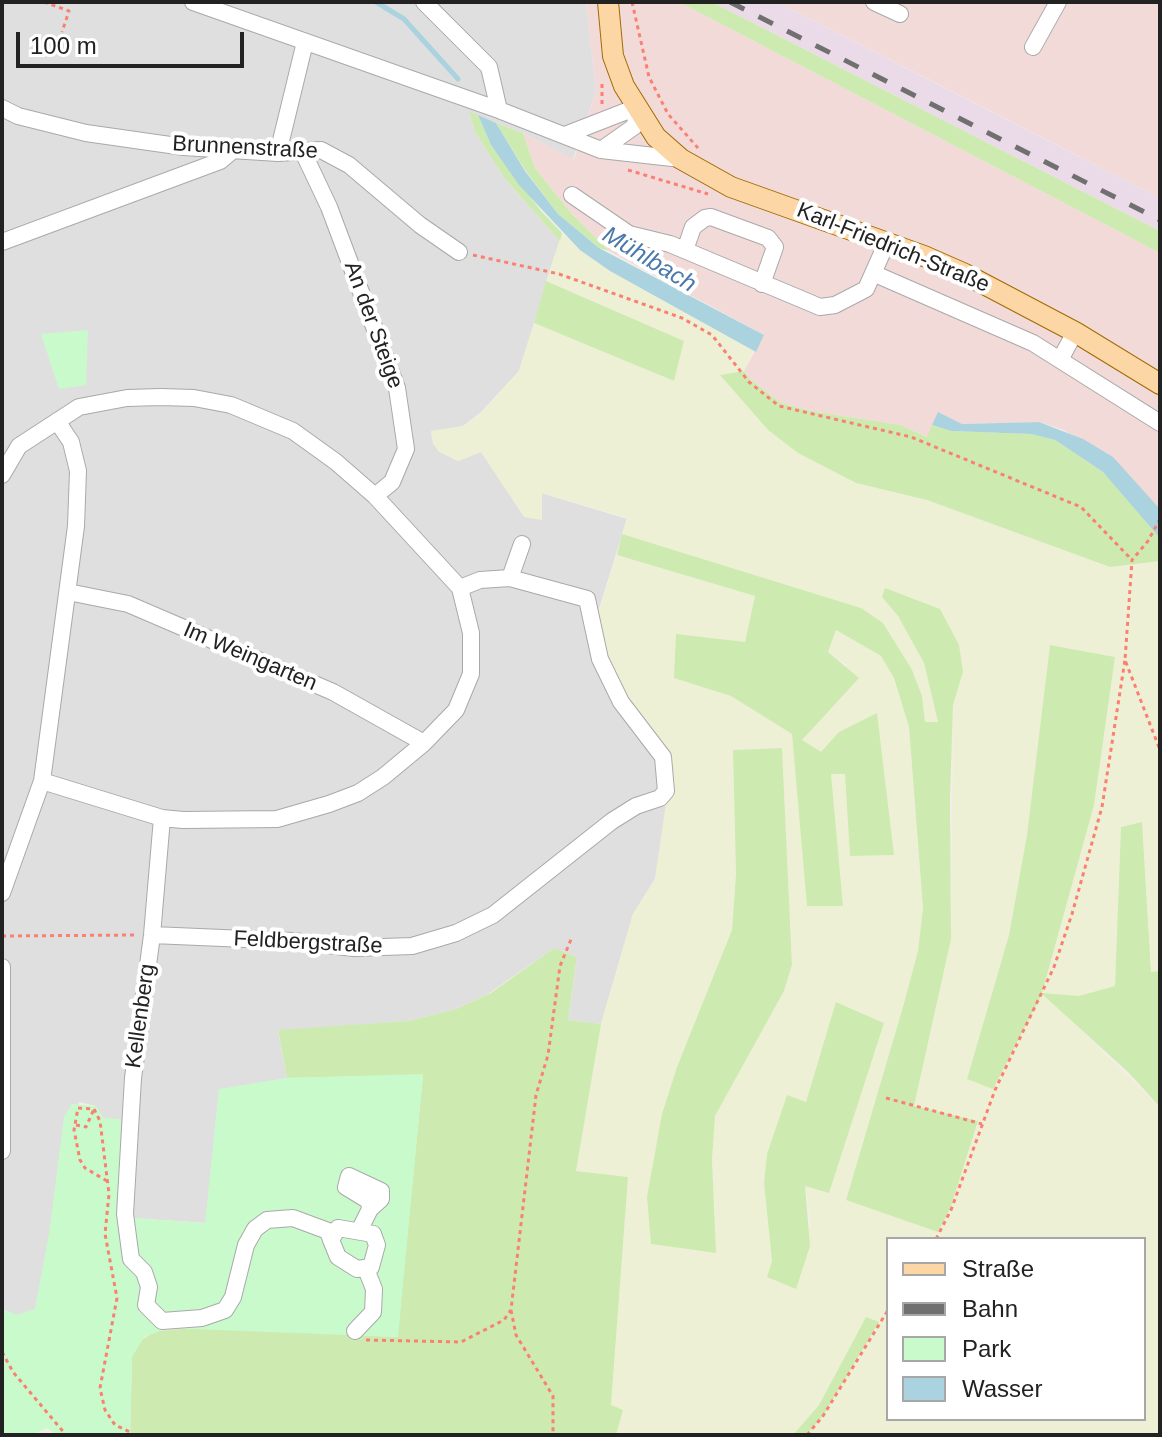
<!DOCTYPE html>
<meta charset="utf-8">
<style>
body{margin:0}
#map{position:relative;width:1162px;height:1437px;overflow:hidden;background:#f2efe9;font-family:Helvetica,sans-serif}
canvas{display:block}
.frame{position:absolute;inset:0;border:4px solid #222;pointer-events:none}
.legend{position:absolute;left:886px;top:1237px;width:260px;height:184px;box-sizing:border-box;background:#fff;border:2px solid #a7a7a7;margin:0;padding:10px 14px;list-style:none;font-size:24px;color:#222}
.legend li{display:flex;align-items:center;gap:16px;height:40px}
.legend b{width:40px;border:2px solid #a7a7a7}
.scale{position:absolute;left:16px;top:32px;width:228px;height:36px;box-sizing:border-box;border:4px solid #222;border-top:0;padding-left:10px;font-size:24px;line-height:28px;white-space:nowrap;color:#222;-webkit-text-stroke:6px #fff;paint-order:stroke}
</style>
<div id="map">
<canvas width="1162" height="1437"></canvas>
<div class="frame"></div>
<ul class="legend">
<li><b style="height:10px;background:#fcd6a4"></b>Straße</li>
<li><b style="height:10px;background:#707070"></b>Bahn</li>
<li><b style="height:22px;background:#c8facc"></b>Park</li>
<li><b style="height:22px;background:#aad3df"></b>Wasser</li>
</ul>
<div class="scale">100 m</div>
</div>
<script>
const context = document.querySelector('canvas').getContext('2d');
context.lineJoin = 'round';
function fill(path, color) { context.fillStyle = color; context.fill(path, 'evenodd'); }
const poly = rows => new Path2D(rows.map(r => 'M' + r).join(''));
function strokePath(path, color, width, dash) { context.strokeStyle = color; context.lineWidth = width; context.lineCap = dash ? 'butt' : 'round'; context.setLineDash(dash || []); context.stroke(path); }
function label(font, color, halo, rows, align = 'center') {
  context.font = font + ' Helvetica,sans-serif'; context.lineWidth = 8; context.setLineDash([]); context.textBaseline = 'middle'; context.strokeStyle = halo; context.fillStyle = color; for (const [text, x, y, turn = 0] of rows) {
    context.save(); context.translate(x, y); context.rotate((+turn || 0) * Math.PI / 180); context.textAlign = isNaN(turn) ? turn : align; if (halo) context.strokeText(text, 0, 0); context.fillText(text, 0, 0); context.restore();
  }
}
fill(poly([
 [2,2,586,2,596,91,573,159,523,133,469,113,475,132,505,179,560,241,519,371,481,412,463,426,431,432,438,451,458,461,481,452,541,493,627,519,596,618,652,736,669,795,655,879,633,914,601,1024,568,1020,577,957,554,948,488,994,456,1009,408,1021,278,1031,287,1078,219,1090,206,1223,118,1217,103,1119,96,1106,79,1102,35,1310,16,1315,2,1309]
]), '#e0dfdf');
fill(poly([
 [586,2,679,2,1160,253,1160,510,1112,457,1061,429,1039,422,962,424,938,413,928,437,901,425,811,411,781,403,751,380,744,371,764,335,609,251,571,213,535,168,523,133,574,159,596,91],
 [777,2,1160,2,1160,198,985,108]
]), '#f2dad9');
fill(poly([
 [712,2,777,2,1160,198,1160,231]
]), '#ebdbe8');
fill(poly([
 [562,233,610,271,754,351,744,371,720,375,768,430,798,453,856,483,927,500,1110,567,1160,561,1160,971,1151,973,1142,822,1121,827,1115,986,1079,996,1044,994,1160,1107,1160,1435,806,1435,823,1416,879,1323,866,1317,819,1405,793,1435,616,1435,622,1410,611,1406,628,1177,576,1171,601,1024,633,914,655,879,671,768,603,658,596,619,617,555,755,596,745,642,707,687,731,696,792,734,808,906,843,906,830,774,845,774,893,855,877,713,839,732,821,753,801,740,847,665,828,652,836,630,881,656,894,678,909,727,923,908,918,951,903,1007,846,1199,964,1161,978,1122,914,1106,951,939,953,705,963,672,882,597,898,616,924,663,938,722,925,722,922,696,861,608,622,534,627,518,542,493,542,520,524,517,481,452,458,461,439,451,433,444,431,431,463,426,482,412,519,371,534,323,673,381,684,341,546,281],
 [1050,645,1115,657,1094,805,1042,993,967,1079,1009,935,1027,835],
 [782,748,792,965,784,991,715,1116,712,1160,716,1253,651,1244,718,966,732,930,736,874,733,750],
 [837,1002,883,1022,829,1192,805,1185,811,1225,772,1261,764,1183,767,1154,787,1095,806,1102],
 [888,1239,1144,1239,1144,1419,888,1419]
]), '#eef0d5');
fill(poly([
 [679,2,712,2,1160,231,1160,253],
 [469,112,478,115,491,145,541,211,562,233,560,241,505,179,475,132],
 [496,123,523,133,535,168,571,213,609,251,599,248,558,214,525,170],
 [546,281,684,341,674,381,534,323],
 [744,371,751,380,781,403,811,411,901,425,927,437,932,425,951,431,1031,434,1055,440,1103,472,1138,510,1160,538,1160,561,1110,567,927,500,856,483,798,453,768,430,720,375],
 [622,534,861,608,883,623,912,670,922,696,925,722,938,722,924,663,898,616,882,597,885,588,940,609,959,645,963,672,953,705,950,799,951,939,914,1106,978,1121,950,1209,938,1232,846,1200,903,1007,918,951,923,908,909,727,894,678,881,656,836,630,828,652,859,678,802,740,821,752,839,732,877,713,894,855,850,856,845,774,831,774,843,906,807,906,792,734,731,696,674,678,676,634,745,642,755,596,617,555],
 [1050,645,1115,657,1094,805,1042,993,1079,996,1115,986,1121,827,1142,822,1151,972,1160,971,1160,1107,1129,1073,1042,994,993,1089,967,1079,1009,935,1027,835],
 [782,748,792,965,784,991,715,1116,712,1160,716,1253,651,1244,647,1197,662,1114,677,1067,732,930,736,874,733,750],
 [554,948,577,957,568,1020,601,1024,576,1171,628,1177,611,1405,623,1410,616,1435,130,1435,132,1357,138,1342,156,1331,208,1327,397,1337,423,1075,287,1078,278,1030,408,1021,456,1009,491,993],
 [836,1002,884,1023,829,1193,805,1186,810,1246,796,1289,767,1277,772,1261,764,1183,767,1154,787,1095,806,1102],
 [866,1317,879,1322,823,1416,806,1435,793,1435,819,1405]
]), '#cdebb0');
fill(poly([
 [88,330,86,385,59,389,41,334],
 [423,1074,398,1337,168,1328,144,1337,132,1357,130,1435,57,1435,47,1428,32,1435,2,1435,2,1309,16,1315,35,1309,49,1234,64,1117,72,1104,96,1106,103,1118,121,1119,118,1217,205,1223,219,1089,287,1078]
]), '#c8facc');
fill(poly([
 [478,115,496,123,525,171,558,214,599,248,764,335,756,352,610,271,580,250,519,185,491,145],
 [938,412,962,424,1039,422,1083,439,1113,457,1159,508,1160,538,1103,472,1055,440,1031,434,951,431,932,425]
]), '#aad3df');
strokePath(poly([
 [376,2,404,19,458,79]
]), '#aad3df', 5);
const minor = poly([
 [193,2,499,110,601,150,681,159],
 [424,2,489,67,499,110],
 [874,2,900,14],
 [1033,47,1058,2],
 [2,108,18,116,86,133,184,147,278,153,321,150,349,165,420,225,459,252],
 [565,135,637,107],
 [601,150,635,126,637,107],
 [303,152,329,207,397,388,406,449,392,482,375,496],
 [278,153,305,42],
 [572,195,629,234,670,244,820,307,835,305,866,289,887,242],
 [2,242,220,161,232,151],
 [685,250,693,227,705,218,711,217,768,238,775,247,762,284],
 [875,274,1033,343,1160,423],
 [1060,360,1075,332],
 [2,475,19,446,79,407,127,398,161,397,194,398,231,405,293,431,336,462,375,496,460,588,471,633,471,674,456,710,424,743,383,777,358,793,329,804,277,819,183,820,162,818,42,781],
 [510,578,522,544],
 [68,592,128,604,333,692,424,743],
 [162,818,152,935,133,1078,125,1214,131,1259,144,1272,149,1287,146,1305,162,1321,202,1318,225,1310,233,1297,246,1245,255,1229,267,1220,293,1218,328,1231,331,1240],
 [2,893,42,781,76,526,78,471,71,442,57,421],
 [152,935,293,941,354,948,412,946,456,933,493,915,612,821,636,806,660,798,666,791,663,757,621,702,600,659,587,599,510,578,480,580,460,588],
 [2,967,2,1151],
 [338,1228,373,1234,377,1245,371,1267,357,1269,338,1257,331,1240,338,1228],
 [360,1229,370,1209,369,1201,346,1187,349,1176,381,1191,381,1199,370,1209],
 [355,1331,373,1312,374,1289,366,1269]
]);
const major = poly([
 [608,2,613,56,624,86,656,137,681,159,731,187,924,256,965,274,1075,332,1160,384]
]);
strokePath(minor, '#a9a9a9', 18);
strokePath(major, '#a06b00', 22);
strokePath(poly([
 [44,2,69,11,62,32],
 [632,2,649,77,668,114,698,148],
 [602,104,602,80],
 [628,170,708,194],
 [473,255,559,274,682,318,712,335,749,382,779,406,911,437,1081,507,1132,560],
 [1160,519,1148,541,1132,560,1125,660,1160,750],
 [2,936,138,935],
 [1160,943,1160,954],
 [886,1098,982,1124],
 [76,1125,86,1127,94,1109],
 [107,1181,85,1168,80,1160,74,1130,78,1108,94,1109,100,1121,109,1194,105,1234,117,1298,100,1388,105,1410,115,1425,132,1433],
 [936,1239,951,1210,995,1090,1054,967,1072,914,1102,807,1125,660],
 [511,1310,516,1335,553,1396,553,1435],
 [366,1340,461,1342,504,1320,511,1310,536,1095,548,1055,560,966,572,937],
 [2,1352,13,1372,66,1435],
 [807,1435,823,1416,888,1310]
]), '#fa8072', 3, [4, 4]);
strokePath(minor, '#fff', 16);
strokePath(major, '#fcd6a4', 20);
strokePath(poly([
 [730,2,1160,220]
]), '#707070', 5, [16, 16]);
label('22px', '#222', '#fff', [
 ["Brunnenstraße",245,148,3],
 ["Karl-Friedrich-Straße",893,248,22],
 ["An der Steige",373,325,70],
 ["Im Weingarten",250,657,23],
 ["Feldbergstraße",308,943,3],
 ["Kellenberg",141,1016,-82]
]);
label('italic 24px', '#4a7aab', '#fff', [
 ["Mühlbach",649,260,31]
]);
</script>
